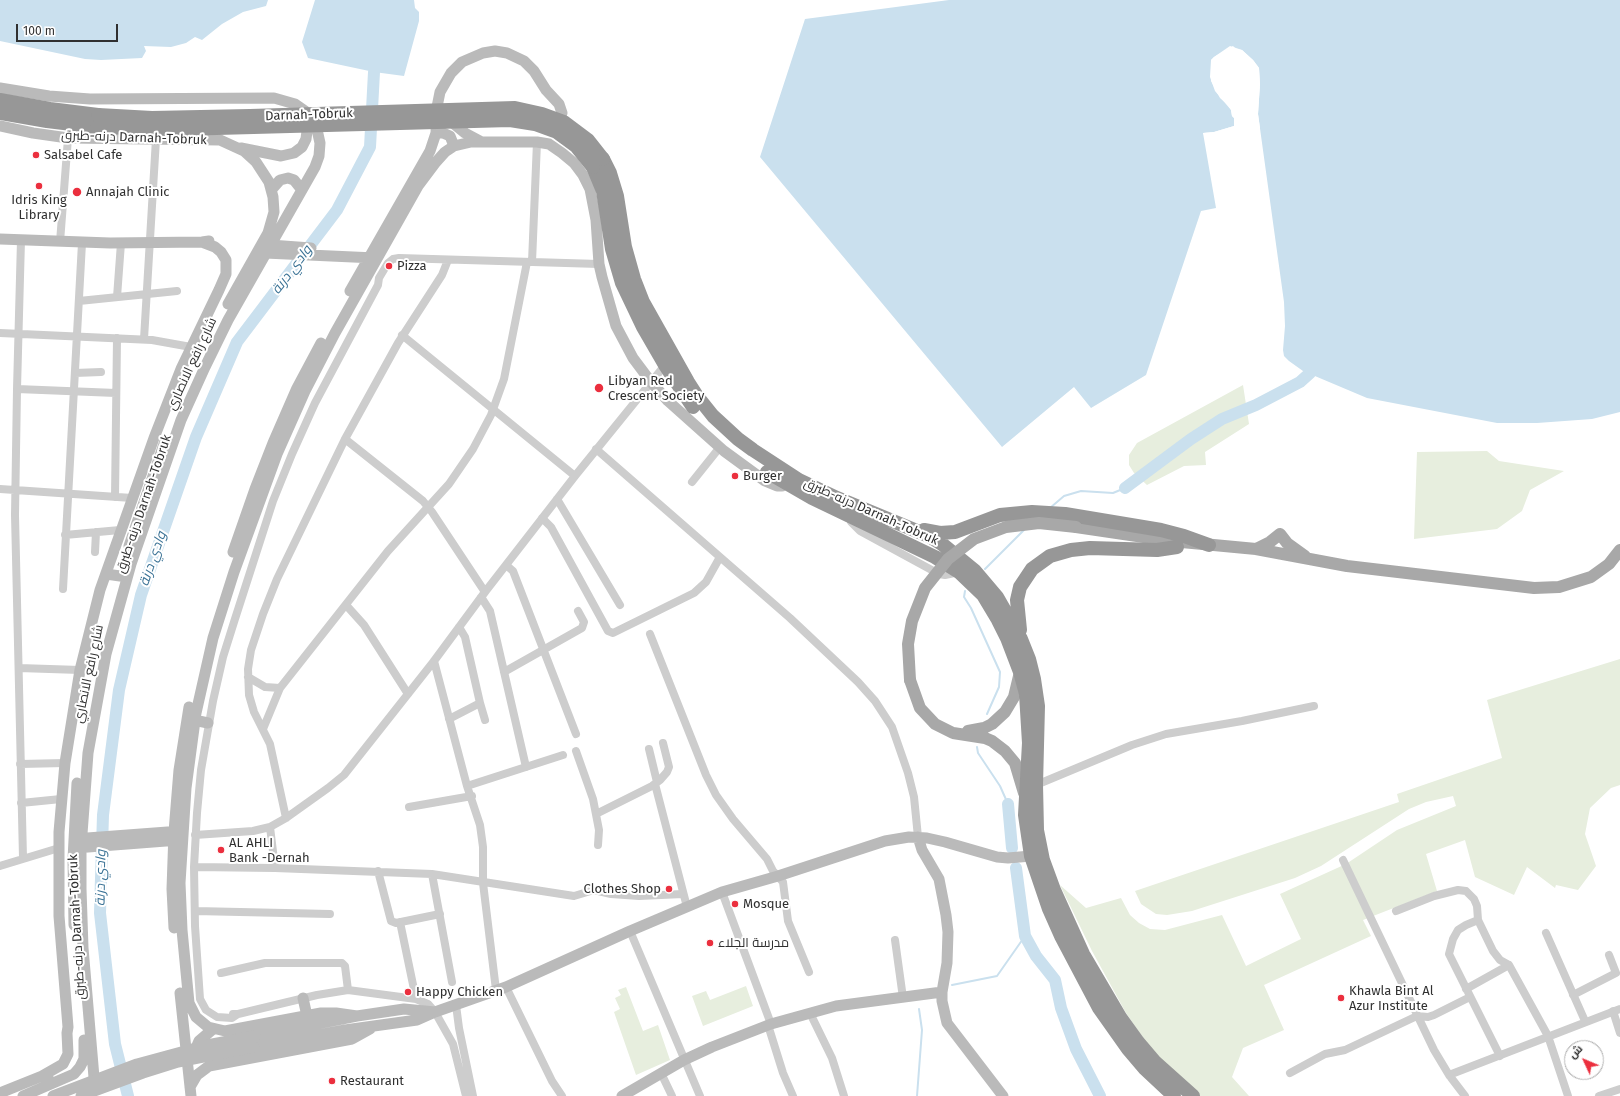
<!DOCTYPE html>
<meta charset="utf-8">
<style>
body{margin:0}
#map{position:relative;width:1620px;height:1096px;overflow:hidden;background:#fff;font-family:"Fira Sans",Cairo,sans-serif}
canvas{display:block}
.north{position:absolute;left:1564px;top:1040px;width:40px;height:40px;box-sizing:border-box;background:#fff;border:1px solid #acacac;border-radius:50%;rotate:314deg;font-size:11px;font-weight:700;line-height:16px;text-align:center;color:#303030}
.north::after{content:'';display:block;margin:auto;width:14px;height:18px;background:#eb2f3e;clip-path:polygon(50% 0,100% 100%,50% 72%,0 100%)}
.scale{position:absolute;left:16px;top:24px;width:102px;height:18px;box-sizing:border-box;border:2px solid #303030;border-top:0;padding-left:5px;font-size:12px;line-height:14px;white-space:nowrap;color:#303030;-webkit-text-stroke:3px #fff;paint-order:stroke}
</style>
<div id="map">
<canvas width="1620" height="1096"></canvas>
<div class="north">ش</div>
<div class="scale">100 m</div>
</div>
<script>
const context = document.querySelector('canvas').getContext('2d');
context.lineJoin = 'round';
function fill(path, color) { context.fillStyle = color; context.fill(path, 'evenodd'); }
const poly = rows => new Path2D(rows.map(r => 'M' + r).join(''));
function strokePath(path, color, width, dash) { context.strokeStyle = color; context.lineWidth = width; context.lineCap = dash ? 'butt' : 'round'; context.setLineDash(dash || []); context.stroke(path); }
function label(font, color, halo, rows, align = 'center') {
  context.font = font + ' "Fira Sans",Cairo,sans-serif'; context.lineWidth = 4; context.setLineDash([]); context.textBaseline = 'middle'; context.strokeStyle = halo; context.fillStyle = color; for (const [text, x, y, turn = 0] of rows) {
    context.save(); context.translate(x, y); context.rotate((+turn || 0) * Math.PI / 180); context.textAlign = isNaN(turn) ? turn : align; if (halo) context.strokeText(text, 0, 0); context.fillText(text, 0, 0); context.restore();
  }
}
fill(poly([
 [1243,385,1249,424,1205,452,1206,465,1184,466,1147,485,1134,473,1129,465,1129,455,1137,443],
 [1487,451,1499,461,1564,471,1530,490,1522,511,1497,529,1414,539,1417,452],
 [1620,659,1620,785,1611,788,1590,808,1585,834,1596,866,1578,890,1556,885,1555,888,1527,867,1514,895,1475,877,1465,840,1426,854,1437,891,1363,920,1371,936,1264,985,1284,1030,1243,1048,1232,1077,1249,1096,1198,1096,1180,1081,1146,1042,1126,1013,1092,951,1060,885,1086,908,1121,898,1130,915,1139,923,1150,929,1165,930,1222,915,1246,966,1301,939,1280,894,1346,864,1397,830,1456,806,1453,796,1426,802,1409,809,1321,866,1295,878,1192,911,1167,915,1156,914,1141,904,1135,891,1399,802,1397,794,1502,758,1487,700],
 [746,986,753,1006,703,1026,692,996,706,991,710,1000],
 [626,987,643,1031,658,1025,670,1060,636,1075,614,1012,620,1009,615,998,621,995,618,990]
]), '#e7eede');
fill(poly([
 [0,0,268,0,266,6,243,12,222,24,202,40,195,37,186,43,171,47,144,46,146,51,142,58,101,60,85,59,0,41],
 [315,0,414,0,415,8,419,12,419,21,404,76,374,72,308,58,302,42],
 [949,0,1620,0,1620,412,1592,419,1537,423,1497,423,1367,398,1303,371,1289,361,1284,356,1283,350,1285,326,1284,302,1258,114,1260,84,1259,68,1253,60,1242,50,1236,49,1233,46,1214,57,1211,60,1210,77,1215,91,1231,110,1232,116,1234,118,1234,126,1214,132,1203,133,1216,208,1201,211,1146,375,1091,408,1074,387,1002,447,760,157,805,19]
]), '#cae0ee');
fill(poly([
 [1230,46,1242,50,1253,60,1259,68,1260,84,1258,114,1260,128,1258,129,1256,115,1258,84,1257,68,1251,61,1241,52,1230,48,1213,61,1213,80,1221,97,1231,104,1233,109,1236,117,1236,126,1230,130,1215,134,1206,135,1206,137,1205,137,1203,133,1214,132,1234,126,1234,118,1232,116,1231,110,1229,106,1220,98,1211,81,1211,60,1214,57]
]), '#fff');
strokePath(poly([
 [1050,508,1064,496,1081,491,1113,493,1125,488],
 [985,569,1024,530],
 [965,591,964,597,971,608,1000,672,999,687,987,714],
 [977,747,978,753,1000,786,1008,804],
 [952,985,997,976,1025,936],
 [917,1096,922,1030,919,1009]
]), '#cae0ee', 2);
strokePath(poly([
 [1125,488,1191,439,1222,419,1256,405,1300,382,1310,373],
 [1008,804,1012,848],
 [1016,868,1025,936,1036,956,1055,980,1061,1008,1076,1049,1100,1096],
 [128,1096,115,1044,100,913,101,878,103,815,119,690,141,595,196,437,237,342,337,210,370,147,374,72]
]), '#cae0ee', 12);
strokePath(poly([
 [21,240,17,389,15,515,23,858],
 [60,242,68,138],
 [532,262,537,142],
 [117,297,121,243],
 [79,301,177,291],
 [0,333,152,340,191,347],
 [402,335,575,476],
 [144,339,156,139],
 [75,373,101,372],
 [17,389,116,393],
 [345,439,423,501,432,512,485,592],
 [596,449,790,618,858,682,875,701,892,727,908,773,914,797,918,837],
 [692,482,720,447],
 [0,489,132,498],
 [115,497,117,338],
 [557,499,620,605],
 [850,517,851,522,860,531,939,574,945,575,959,572],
 [542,518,551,527,608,631,613,633,694,593,706,582,720,557],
 [65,535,120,530],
 [95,552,96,532],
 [506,565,513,571,576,734],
 [63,589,82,243],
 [481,597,490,611,526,767],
 [346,605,364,625,408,694],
 [459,627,465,637,480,703,485,720],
 [650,634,706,775,716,795,733,819,767,859,773,871,783,882,788,921,809,972],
 [434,661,467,786,480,825,483,847,483,883,496,990],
 [19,668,80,670],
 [504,672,582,628,584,622,578,611],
 [248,677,265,687,280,688],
 [449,719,480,703],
 [263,729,280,688,388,551,449,484,473,449,491,415,504,379,527,262],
 [649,749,657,782],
 [576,751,593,799,599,830,598,845],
 [20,764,65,763],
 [655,784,687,907],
 [1036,785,1132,745,1166,734,1242,721,1314,706],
 [467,786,563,755],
 [21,803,61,799],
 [409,807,472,796],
 [596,814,652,786,660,780,667,772,669,767,663,743],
 [286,818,270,744,254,712,249,695,248,669,251,650,263,614,277,579,345,439,398,343,442,275,448,260],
 [270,827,275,868],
 [195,835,253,831,270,827,286,818,328,788,344,775,434,661,485,592,575,476,665,365],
 [1343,860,1434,1050,1449,1075,1465,1096],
 [0,866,59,848],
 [194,867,275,868,432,874,574,896,594,890,611,894,639,896,683,894],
 [378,871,391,921,396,923,440,914],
 [432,874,452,982],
 [722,892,771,1024],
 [195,911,330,914],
 [1396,911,1434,896,1458,890,1466,891,1474,899,1477,906,1478,920,1493,951,1500,960,1509,965,1548,1036,1568,1096],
 [1478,920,1466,925,1458,930,1453,939,1449,954,1500,1056],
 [400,922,416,999],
 [630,931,700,1096],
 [1546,933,1585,1021],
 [895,940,903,998],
 [221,973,265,963,342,963,345,966,348,990],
 [506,987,552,1081,562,1096],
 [1466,989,1509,965],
 [1573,995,1616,973,1609,955],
 [456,1005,459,1028,473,1096],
 [1613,1011,1620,1033],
 [810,1013,832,1058,844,1096],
 [233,1014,238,1014,317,995,348,990,416,999,428,1004,435,1012,453,1044,466,1096],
 [238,1014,232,1018,217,1017,206,1010,200,999,195,926,194,867,197,813,201,770,213,701,223,657,234,622,273,501,292,454,315,403,378,285,379,278,388,263,393,259,399,258,599,264],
 [768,1025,783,1073,793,1096],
 [661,1073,672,1096],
 [1290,1073,1325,1054,1345,1050,1417,1016,1428,1017,1434,1015,1470,997],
 [1449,1075,1620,1009],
 [1599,1096,1620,1089]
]), '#cdcdcd', 8);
strokePath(poly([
 [0,88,49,96,90,99,274,98,295,104,305,111,316,125,320,143,319,156,315,167,228,320,205,367,181,420,131,564,106,654,88,753,81,847,81,889,83,948,95,1089],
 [448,119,465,133,480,141],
 [0,126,33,133,68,138,220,140,244,151,256,162,269,182,273,197,274,212,268,233,228,304],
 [436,133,443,133,450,136,454,146],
 [241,148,281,156,294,153,302,147,306,139,307,131,303,119],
 [272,189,280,180,288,178,294,180,302,190],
 [0,239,110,243,202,242,209,241],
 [270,245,311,248],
 [265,253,375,258],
 [350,291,430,151,436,133,437,107,440,92,451,73,462,62,483,53,495,51,507,53,524,61,534,71,546,90,559,104,562,113,557,128],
 [129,546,165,441],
 [233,552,255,489,273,443,297,388,321,343],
 [106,574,120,576],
 [194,720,208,723],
 [918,837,922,850,939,879,946,915,948,932,947,963,942,992,942,1001,947,1023,1003,1096],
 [74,839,181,831],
 [75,848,179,840],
 [74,925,73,859,77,783],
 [174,928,172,889,174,832,179,770,189,707],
 [180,993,191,1096],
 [303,998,307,1016],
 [357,1016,336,1013,321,1013,225,1031,208,1027,196,1017,189,1003,182,930,180,883,186,788,196,713,213,638,234,572,277,454,305,391,335,333,418,186,436,162,445,152,454,146,471,142,537,142,549,144,562,153,574,163,583,175,590,189,596,220,599,264,602,277,616,326,633,358,651,382,668,401,724,451,765,481,777,486,782,486,785,483],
 [255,1036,357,1016,404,1009,435,1012],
 [254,1047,345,1030,417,1020,435,1012,506,987,630,931,722,892,778,876,885,841,909,837,927,838,945,842,997,857,1008,858,1031,856],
 [196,1055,196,1048,199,1041,213,1029],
 [42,1076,63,1064,68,1054,67,1033,68,1027,59,916,59,832,65,763,80,670,100,590,154,438,181,369,219,290,226,274,226,260,221,252,215,247,202,242],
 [190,1087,197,1075,209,1066,352,1039,370,1029],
 [0,1093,42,1076,48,1076],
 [23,1096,74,1074,80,1067,84,1059,84,1040],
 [622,1096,684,1060,712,1047,771,1024,836,1006,942,992]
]), '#bababa', 11);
strokePath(poly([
 [1076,527,1171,541,1256,549,1347,566,1534,588,1559,587,1591,577,1609,564,1620,550],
 [1256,549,1270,542,1280,534,1287,543,1305,556],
 [910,680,920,708,935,724,953,733,985,738,992,741,1005,751,1015,763,1024,793],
 [968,731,984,728,992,724,1005,712,1014,697,1020,672]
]), '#a8a8a8', 12);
strokePath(poly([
 [0,100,50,109,98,115],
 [0,113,47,121,97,127],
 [603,159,610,173,617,196,625,247,634,279,643,302,688,382,697,396,713,416,738,439,753,450,799,480,837,498,929,536,942,544,975,571,997,597,1021,639,1029,659,1034,679,1038,706,1036,785,1037,830,1043,860,1054,890,1083,954,1120,1017,1138,1042,1155,1062,1193,1096],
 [593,167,603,191,612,249,622,283,643,327,665,365,693,407],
 [767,472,812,498,935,557,959,572,983,595,998,620,1007,638,1020,672,1026,694,1029,743,1025,815,1031,856,1049,909,1061,936,1099,1008,1128,1049,1145,1069,1174,1096],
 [924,530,940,533,955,532,1000,515,1032,512,1065,514,1161,530,1184,536,1209,545],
 [1020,630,1017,600,1020,587,1032,569,1050,556,1071,550,1090,548,1157,550,1177,547]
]), '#979797', 14);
strokePath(poly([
 [53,1096,137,1064,207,1045,255,1036],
 [81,1096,143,1073,178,1062,254,1047]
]), '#bababa', 11);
strokePath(poly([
 [910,680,908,644,912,621,925,588,948,559,974,539,1006,527,1039,523,1076,527]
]), '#a8a8a8', 12);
strokePath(poly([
 [98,115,152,118,250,116,515,108,542,114,564,122,588,140,603,159],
 [97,127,180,129,510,120,535,124,557,132,576,146,593,167]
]), '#979797', 14);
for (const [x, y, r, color] of [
 [36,155,4,"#eb2f3e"],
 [39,186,4,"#eb2f3e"],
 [77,192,5,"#eb2f3e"],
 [389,266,4,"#eb2f3e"],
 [599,388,5,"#eb2f3e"],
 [735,476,4,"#eb2f3e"],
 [221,850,4,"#eb2f3e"],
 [669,889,4,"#eb2f3e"],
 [735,904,4,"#eb2f3e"],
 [710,943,4,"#eb2f3e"],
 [408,992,4,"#eb2f3e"],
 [1341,998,4,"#eb2f3e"],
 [332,1081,4,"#eb2f3e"]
]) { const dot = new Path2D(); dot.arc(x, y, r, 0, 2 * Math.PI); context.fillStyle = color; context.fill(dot); strokePath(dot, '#fff', 1.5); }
label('13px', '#303030', '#fff', [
 ["Darnah-Tobruk",309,115,-2],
 ["درنه-طبرق Darnah-Tobruk",134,138,2],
 ["شارع رافع الانصاري",192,364,-65],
 ["درنه-طبرق Darnah-Tobruk",144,504,-71],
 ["درنه-طبرق Darnah-Tobruk",871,512,24],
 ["شارع رافع الانصاري",89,674,-78],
 ["درنه-طبرق Darnah-Tobruk",77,927,-93]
]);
label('13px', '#303030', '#fff', [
 ["Salsabel Cafe",44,155],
 ["Annajah Clinic",86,192],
 ["Idris King",39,200,"center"],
 ["Library",39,215,"center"],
 ["Pizza",397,266],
 ["Libyan Red",608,381],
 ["Crescent Society",608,396],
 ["Burger",743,476],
 ["AL AHLI",229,843],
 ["Bank -Dernah",229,858],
 ["Clothes Shop",661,889,"right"],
 ["Mosque",743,904],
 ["مدرسة الجلاء",718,943],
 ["Khawla Bint Al",1349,991],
 ["Azur Institute",1349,1006],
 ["Happy Chicken",416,992],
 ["Restaurant",340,1081]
], 'left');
label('italic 14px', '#3b7396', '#fff', [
 ["وادي درنة",292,270,-53],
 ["وادي درنة",153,559,-71],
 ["وادي درنة",101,878,-89]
]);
</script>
